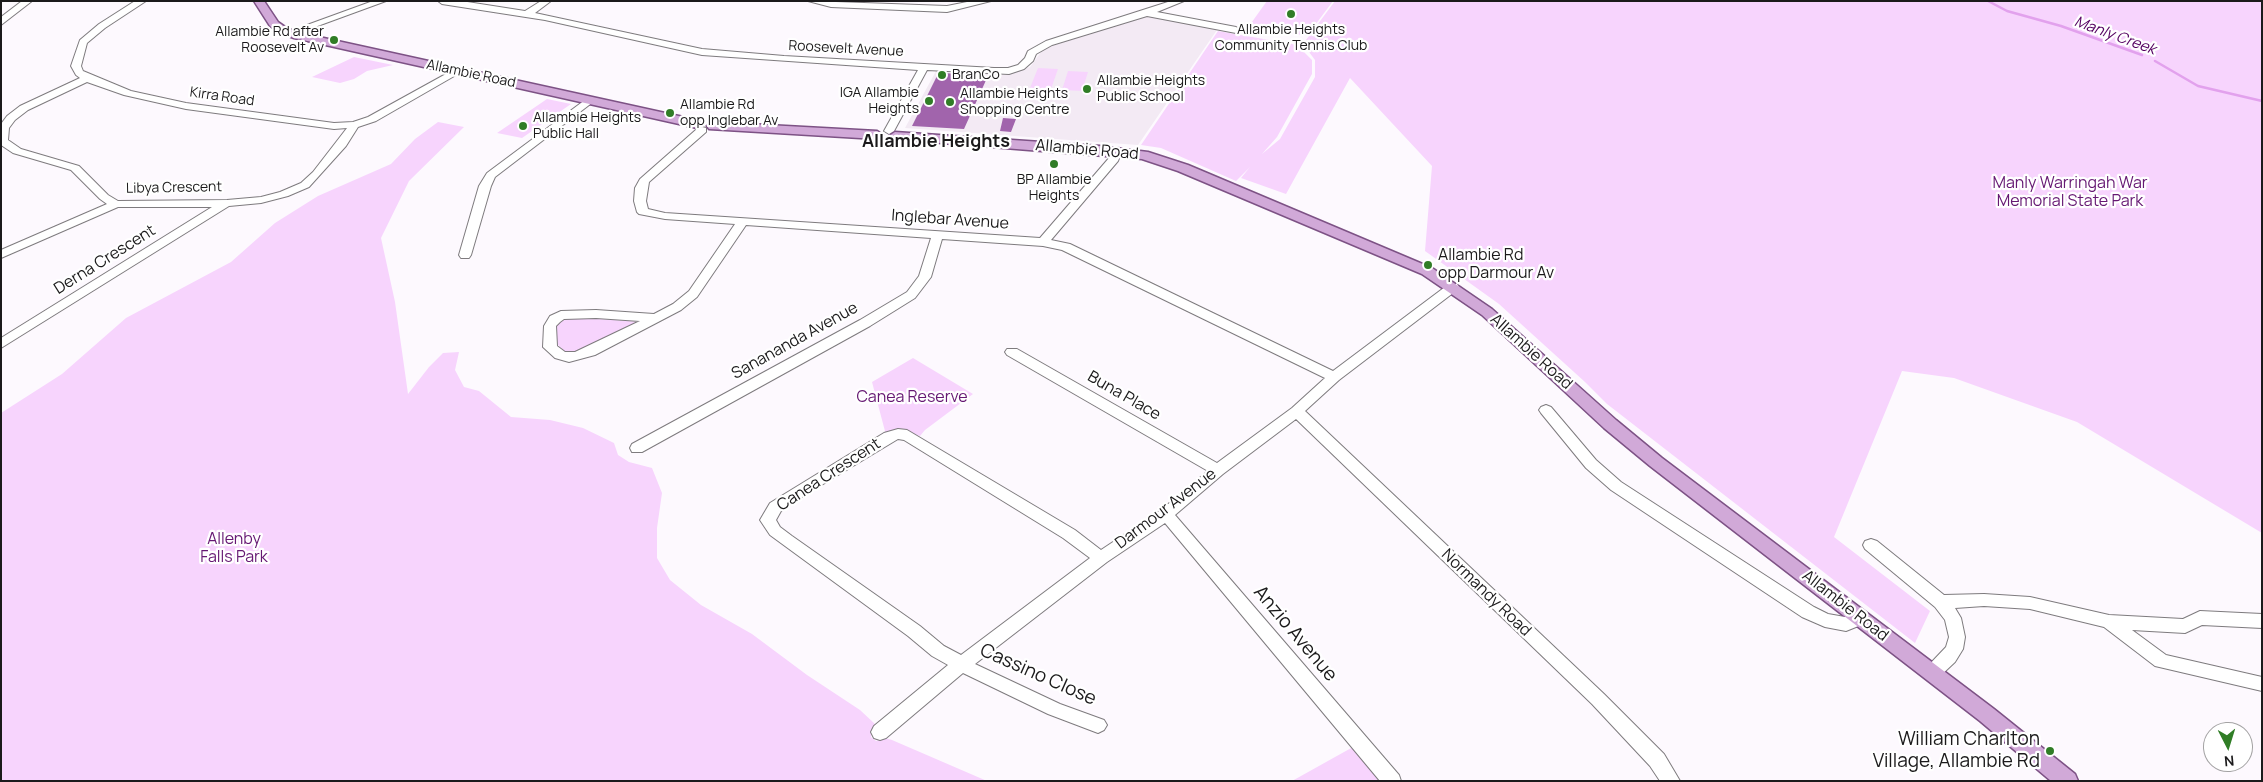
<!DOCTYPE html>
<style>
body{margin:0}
#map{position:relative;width:2263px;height:782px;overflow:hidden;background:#fdf9fe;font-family:Manrope,sans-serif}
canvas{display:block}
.frame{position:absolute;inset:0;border:2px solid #1b1a1b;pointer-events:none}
.north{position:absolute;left:2203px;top:722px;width:50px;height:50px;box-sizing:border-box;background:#fff;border:1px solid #a4a3a4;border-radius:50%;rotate:175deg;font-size:14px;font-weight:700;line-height:20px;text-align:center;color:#1b1a1b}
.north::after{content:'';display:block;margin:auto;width:18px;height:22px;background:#307d26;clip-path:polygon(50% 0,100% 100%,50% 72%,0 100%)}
</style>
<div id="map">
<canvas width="2263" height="782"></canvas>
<div class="frame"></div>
<div class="north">N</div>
</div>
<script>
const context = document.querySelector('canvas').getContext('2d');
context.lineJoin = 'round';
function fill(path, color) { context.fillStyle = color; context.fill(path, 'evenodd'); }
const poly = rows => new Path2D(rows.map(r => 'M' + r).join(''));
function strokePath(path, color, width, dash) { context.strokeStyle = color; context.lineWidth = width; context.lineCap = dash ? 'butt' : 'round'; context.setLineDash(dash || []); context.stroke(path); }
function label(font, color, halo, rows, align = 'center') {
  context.font = font + ' Manrope,sans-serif'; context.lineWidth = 4.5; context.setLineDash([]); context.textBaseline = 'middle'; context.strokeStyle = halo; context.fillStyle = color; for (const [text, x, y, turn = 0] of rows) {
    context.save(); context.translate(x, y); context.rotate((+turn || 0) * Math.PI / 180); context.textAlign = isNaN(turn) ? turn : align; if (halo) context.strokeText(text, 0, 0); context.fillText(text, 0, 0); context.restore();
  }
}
fill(poly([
 [1145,16,1219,27,1138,145,905,128,936,71,1005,75,1030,67,1044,48]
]), '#f3eaf4');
fill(poly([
 [1267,1,1333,1,1307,36,1249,26],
 [1335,1,2262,1,2262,533,2077,422,1954,378,1902,371,1834,537,1930,611,1915,643,1607,404,1585,382,1499,304,1425,251,1432,166,1350,78,1286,194,1241,178,1250,167,1236,181,1161,148,1141,145,1218,31,1292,44,1298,46,1312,60,1312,74,1277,137,1262,154,1280,139,1315,77,1315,60,1303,44],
 [354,57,393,65,367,71,354,79,340,83,312,77],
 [1038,68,1058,69,1051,89,1030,88],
 [1068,71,1088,72,1082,91,1062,90],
 [547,99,571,104,522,138,497,133],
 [438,122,464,127,409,181,381,238,395,302,408,394,429,367,443,353,459,352,455,370,464,387,479,391,511,417,550,420,583,428,614,443,618,455,629,462,652,468,662,493,657,528,657,558,670,580,701,605,752,634,807,675,860,710,875,724,871,737,876,741,885,738,892,740,987,781,1,781,1,413,62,374,126,318,231,262,275,223,318,196,391,164,415,139],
 [569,317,629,321,638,322,638,324,581,352,566,353,556,343,555,328,558,320],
 [913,358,973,394,925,430,920,436,904,431,886,435,872,382],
 [1353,747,1381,781,1292,781]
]), '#f7d4fd');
strokePath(poly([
 [1988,1,2007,11,2061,26,2142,55],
 [2155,61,2198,86,2262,101]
]), '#e2a1ed', 2.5);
fill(poly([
 [942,73,981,75,987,78,964,129,912,126,938,74],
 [1003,118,1016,119,1011,132,1000,131]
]), '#a164ac');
const minor = poly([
 [22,1,32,1,1,25,1,17,22,1],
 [135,1,146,1,105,28,87,43,81,66,83,71,131,91,186,103,334,123,353,122,368,117,455,69,461,69,463,71,376,121,358,127,346,146,309,187,288,196,261,203,229,206,1,348,1,338,212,207,118,207,1,258,1,250,107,204,100,199,71,170,13,153,1,145,1,124,7,116,20,106,80,78,76,75,71,66,80,40,99,24,135,1],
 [87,82,124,95,186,109,334,129,347,128,313,172,301,183,280,192,261,197,227,200,118,201,108,195,79,166,21,149,8,140,9,128,15,120,28,110,87,82],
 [373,1,386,1,293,35,285,33,373,1],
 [438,1,461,1,525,11,541,1,551,1,535,13,702,49,784,56,994,68,1008,68,1018,65,1025,58,1028,51,1046,41,1171,1,1184,1,1157,12,1236,27,1241,30,1236,33,1147,16,1052,45,1036,54,1033,61,1024,69,1009,74,927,70,894,131,889,134,884,131,918,70,702,55,545,20,442,4,438,1],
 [808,1,947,6,972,1,991,1,947,12,831,7,808,1],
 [589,97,593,98,593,102,495,177,491,186,471,255,469,258,461,258,459,255,479,186,487,173,589,97],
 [702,127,706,128,706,132,649,182,646,201,648,209,665,213,1040,238,1109,158,1113,149,1121,149,1122,151,1118,161,1051,240,1070,244,1333,371,1449,284,1457,284,1459,287,1457,290,1339,380,1305,411,1604,694,1664,754,1680,781,1660,781,1650,766,1592,704,1296,419,1223,474,1175,515,1399,775,1401,781,1380,781,1165,523,1107,562,975,664,1060,704,1104,720,1107,725,1104,730,1098,733,1048,714,963,673,886,738,880,740,874,738,871,732,874,726,948,665,932,656,908,636,770,535,760,520,770,503,884,433,898,429,907,430,1075,530,1101,550,1161,510,1208,471,1007,355,1005,352,1007,349,1017,349,1217,463,1292,408,1325,378,1062,250,1043,246,942,239,931,277,915,298,870,326,642,452,632,452,630,448,632,444,860,320,907,292,919,276,931,238,746,225,697,297,681,310,595,355,569,362,555,358,543,347,544,326,550,316,561,311,596,310,654,314,673,304,689,291,735,224,665,219,639,214,637,212,634,201,635,188,640,179,698,128,702,127],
 [596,318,640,321,575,352,565,352,557,346,556,326,560,322,564,319,596,318],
 [898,439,904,440,1063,538,1090,558,961,655,944,646,920,626,792,536,780,527,776,520,781,511,795,501,898,439],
 [1546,405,1551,407,1596,460,1621,482,1814,607,1828,614,1845,617,1860,611,1866,613,1868,618,1866,623,1846,631,1825,627,1802,617,1611,490,1586,468,1541,413,1539,410,1541,407,1546,405],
 [1871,539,1877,541,1944,595,1984,594,2030,597,2109,615,2183,619,2200,611,2262,614,2262,628,2202,625,2185,633,2132,630,2166,655,2262,677,2262,691,2155,666,2104,627,2030,609,1984,606,1955,608,1961,618,1965,637,1963,649,1955,662,1938,678,1932,680,1926,678,1923,673,1926,668,1946,647,1949,637,1945,620,1935,607,1865,549,1863,545,1865,541,1871,539]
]);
const major = poly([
 [254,1,264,1,278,22,288,29,301,33,697,120,703,124,697,128,294,38,280,33,270,26,254,1],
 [713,122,877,131,883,135,877,139,709,129,707,126,713,122],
 [895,132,1100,146,1148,152,1188,165,1432,268,1492,309,1616,420,1662,458,1994,709,2075,774,2078,781,2051,781,1980,721,1650,466,1604,428,1482,315,1422,274,1178,171,1142,159,891,139,889,136,895,132]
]);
strokePath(minor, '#7e7b7e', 2);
strokePath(major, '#7d5285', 3);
fill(minor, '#fff');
fill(major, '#d1a9d8');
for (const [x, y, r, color] of [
 [1291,14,5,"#307d26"],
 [334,40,5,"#307d26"],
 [942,75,5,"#307d26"],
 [1087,89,5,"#307d26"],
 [929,101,5,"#307d26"],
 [950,102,5,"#307d26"],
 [670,113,5,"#307d26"],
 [523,126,5,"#307d26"],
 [1054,164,5,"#307d26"],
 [1428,265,5,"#307d26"],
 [2050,751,5,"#307d26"]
]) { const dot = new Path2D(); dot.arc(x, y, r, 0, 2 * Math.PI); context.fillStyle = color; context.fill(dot); strokePath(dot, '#fff', 2); }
label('14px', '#1b1a1b', '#fff', [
 ["Allambie Heights",1291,30,"center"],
 ["Community Tennis Club",1291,46,"center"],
 ["Allambie Rd after",324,32,"right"],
 ["Roosevelt Av",324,48,"right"],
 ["BranCo",952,75],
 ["Allambie Heights",1097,81],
 ["Public School",1097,97],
 ["IGA Allambie",919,93,"right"],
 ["Heights",919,109,"right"],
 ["Allambie Heights",960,94],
 ["Shopping Centre",960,110],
 ["Allambie Rd",680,105],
 ["opp Inglebar Av",680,121],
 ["Allambie Heights",533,118],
 ["Public Hall",533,134],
 ["BP Allambie",1054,180,"center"],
 ["Heights",1054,196,"center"]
], 'left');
label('14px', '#1b1a1b', '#fff', [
 ["Roosevelt Avenue",846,49,3],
 ["Allambie Road",471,74,12],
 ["Kirra Road",222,97,8],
 ["Libya Crescent",174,188,-1]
]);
label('italic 15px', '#540060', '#fff', [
 ["Manly Creek",2115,36,20]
]);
label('16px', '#1b1a1b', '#fff', [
 ["Allambie Road",1087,150,5],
 ["Inglebar Avenue",950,220,4],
 ["Derna Crescent",105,260,-32],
 ["Sanananda Avenue",795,341,-29],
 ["Allambie Road",1531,352,42],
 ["Buna Place",1124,396,30],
 ["Canea Crescent",829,475,-33],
 ["Darmour Avenue",1166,509,-37],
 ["Normandy Road",1486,593,44],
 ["Allambie Road",1845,606,38]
]);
label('16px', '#661873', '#fff', [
 ["Manly Warringah War",2070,184],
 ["Memorial State Park",2070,202],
 ["Canea Reserve",912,398],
 ["Allenby",234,540],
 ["Falls Park",234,558]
]);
label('16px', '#1b1a1b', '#fff', [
 ["Allambie Rd",1438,256],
 ["opp Darmour Av",1438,274]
], 'left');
label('bold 18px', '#1b1a1b', '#fff', [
 ["Allambie Heights",936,142]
]);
label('19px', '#1b1a1b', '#fff', [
 ["Anzio Avenue",1295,634,50],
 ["Cassino Close",1038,675,24]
]);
label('19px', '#1b1a1b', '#fff', [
 ["William Charlton",2040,740],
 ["Village, Allambie Rd",2040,762]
], 'right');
</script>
